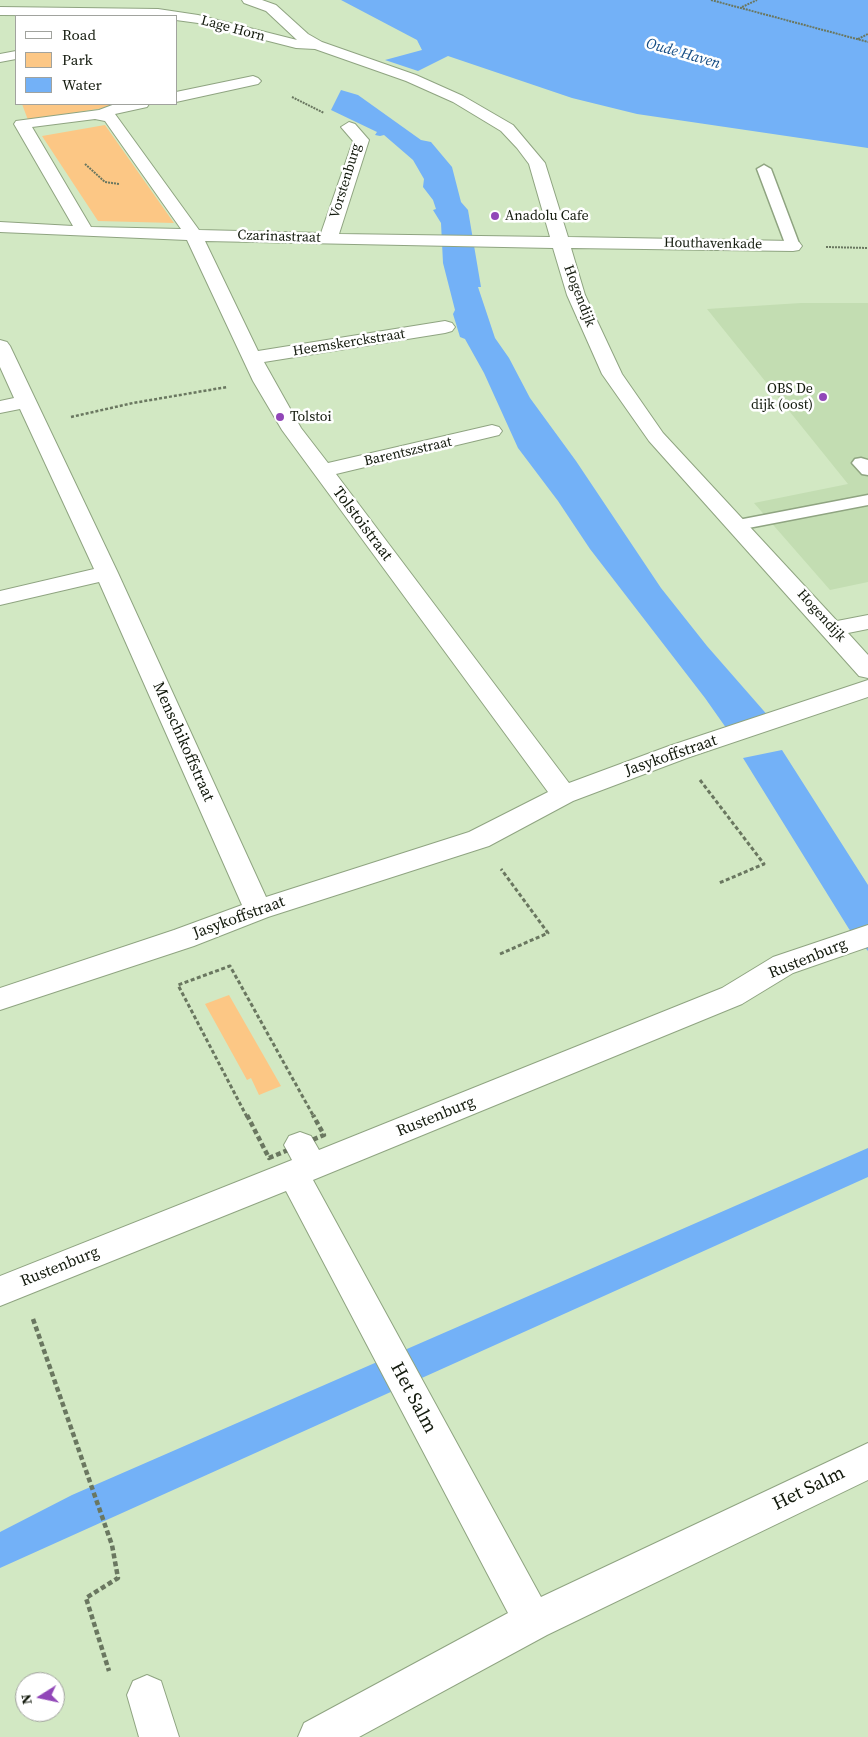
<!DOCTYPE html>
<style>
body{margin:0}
#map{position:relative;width:868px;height:1737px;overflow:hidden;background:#d2e8c3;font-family:"Source Serif 4",serif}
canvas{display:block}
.legend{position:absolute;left:15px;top:15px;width:162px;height:90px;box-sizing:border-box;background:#fff;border:1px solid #a1a39e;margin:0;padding:6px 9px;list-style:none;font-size:15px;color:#131a0d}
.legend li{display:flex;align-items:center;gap:10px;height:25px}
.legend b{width:25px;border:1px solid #a1a39e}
.north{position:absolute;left:15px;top:1672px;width:50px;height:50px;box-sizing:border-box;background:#fff;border:1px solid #a1a39e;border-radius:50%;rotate:260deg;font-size:14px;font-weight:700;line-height:20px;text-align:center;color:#131a0d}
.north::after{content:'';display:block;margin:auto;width:18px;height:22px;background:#9146b8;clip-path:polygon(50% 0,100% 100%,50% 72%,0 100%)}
</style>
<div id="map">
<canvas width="868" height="1737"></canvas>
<ul class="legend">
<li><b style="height:6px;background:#fff"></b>Road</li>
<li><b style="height:14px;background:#fcc785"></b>Park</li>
<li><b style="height:14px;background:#73b1f7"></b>Water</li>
</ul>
<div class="north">N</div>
</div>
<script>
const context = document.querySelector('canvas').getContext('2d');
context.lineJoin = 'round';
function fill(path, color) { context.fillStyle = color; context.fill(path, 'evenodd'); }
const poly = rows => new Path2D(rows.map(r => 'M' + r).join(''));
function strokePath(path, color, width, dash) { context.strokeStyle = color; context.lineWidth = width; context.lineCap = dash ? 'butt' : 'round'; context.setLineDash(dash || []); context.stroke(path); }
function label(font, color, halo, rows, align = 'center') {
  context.font = font + ' "Source Serif 4",serif'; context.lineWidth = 5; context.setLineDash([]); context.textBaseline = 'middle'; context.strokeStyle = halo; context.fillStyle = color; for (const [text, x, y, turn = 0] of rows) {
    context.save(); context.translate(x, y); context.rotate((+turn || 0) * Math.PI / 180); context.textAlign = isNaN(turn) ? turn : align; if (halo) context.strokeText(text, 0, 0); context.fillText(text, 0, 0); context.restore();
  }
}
fill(poly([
 [801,303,868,303,868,582,830,590,754,503,848,484,707,309]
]), '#c3ddb2');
fill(poly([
 [22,104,123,104,123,105,28,120],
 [105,125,174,223,98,221,42,136],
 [229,995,281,1086,259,1095,251,1078,247,1080,205,1004]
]), '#fcc785');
fill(poly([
 [341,0,868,0,868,148,637,114,572,98,448,56,418,71,385,60,422,50,417,40],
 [341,90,358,95,421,140,431,142,452,167,461,202,468,210,481,287,478,287,495,338,509,358,530,398,576,461,661,588,707,646,777,726,736,742,705,698,590,549,558,501,518,448,484,373,465,339,460,337,453,314,455,310,443,263,441,223,433,210,436,209,433,200,423,187,424,179,413,160,384,135,380,136,375,135,377,132,331,110],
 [782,750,868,885,868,951,849,929,743,758],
 [868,1148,868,1177,0,1568,0,1532,72,1495]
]), '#73b1f7');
const lane = poly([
 [764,165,771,169,800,246,798,249,788,249,786,246,757,169,764,165],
 [861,458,868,460,868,475,862,474,852,463,855,459,861,458],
 [868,495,868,505,738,530,732,529,729,525,732,521,738,520,868,495]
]);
const street = poly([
 [242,0,262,0,276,5,308,34,322,42,416,75,463,96,513,125,545,163,568,237,793,241,799,242,802,246,799,250,793,251,571,248,585,295,622,374,663,433,837,621,868,615,868,629,848,633,868,655,868,678,859,676,649,441,602,374,567,295,553,248,205,241,258,351,445,321,452,323,455,327,452,331,445,333,264,362,301,428,328,463,492,425,499,427,502,431,499,435,336,474,569,783,669,746,868,680,868,697,687,758,573,801,489,846,268,917,194,946,0,1010,0,988,174,930,242,905,99,582,0,605,0,591,94,569,20,409,0,413,0,401,14,398,0,367,0,340,7,342,10,346,118,573,266,897,469,832,548,792,282,430,253,381,187,240,0,232,0,222,73,226,14,124,16,121,99,110,115,104,149,104,147,107,115,114,199,230,321,233,353,141,341,127,349,122,355,124,369,140,339,234,550,237,529,164,517,148,501,131,453,102,406,81,315,49,296,48,198,23,176,20,176,16,0,15,0,7,158,9,198,15,297,40,266,11,244,3,242,0],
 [95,119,105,121,181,229,91,227,32,127,95,119],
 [16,51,16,59,0,62,0,54,16,51],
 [253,76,258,78,261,81,258,84,176,102,176,92,253,76],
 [868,925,868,947,793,973,742,1004,313,1180,541,1597,868,1443,868,1480,547,1635,359,1737,298,1737,304,1723,508,1613,286,1191,0,1306,0,1276,292,1160,284,1145,289,1136,300,1132,311,1136,319,1150,722,988,773,957,868,925],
 [147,1675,161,1681,179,1737,139,1737,127,1695,133,1681,147,1675]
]);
strokePath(lane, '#8fa481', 3);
strokePath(street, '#8fa481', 2);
strokePath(poly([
 [711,0,868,42],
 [742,7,757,0],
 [858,39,868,34],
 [292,97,324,113],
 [85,164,105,182,119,184],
 [826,247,868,248]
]), '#6a7760', 2, [2, 1]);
strokePath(poly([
 [71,417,133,403,227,387]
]), '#6a7760', 2.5, [3, 2]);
strokePath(poly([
 [700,780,764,864,719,883],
 [500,954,548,933,501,869],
 [247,1117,178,985,230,966,314,1117]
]), '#6a7760', 3, [4, 2.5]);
strokePath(poly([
 [247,1115,269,1158,324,1135,313,1115],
 [33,1319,112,1545,118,1578,86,1598,109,1671]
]), '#6a7760', 4.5, [5, 3]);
fill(lane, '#fff');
fill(street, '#fff');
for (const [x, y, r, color] of [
 [495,216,5,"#9146b8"],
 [823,397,5,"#9146b8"],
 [280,417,5,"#9146b8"]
]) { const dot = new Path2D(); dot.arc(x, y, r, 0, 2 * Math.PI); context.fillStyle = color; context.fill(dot); strokePath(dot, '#fff', 2); }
label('14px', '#131a0d', '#fff', [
 ["Lage Horn",233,29,15],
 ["Vorstenburg",346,181,-73],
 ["Czarinastraat",279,237,2],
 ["Houthavenkade",713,244,1],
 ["Hogendijk",579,296,69],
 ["Heemskerckstraat",349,343,-9],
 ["Barentszstraat",408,452,-13],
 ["Hogendijk",821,616,48]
]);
label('14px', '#131a0d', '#fff', [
 ["Anadolu Cafe",505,216],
 ["OBS De",813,389,"right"],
 ["dijk (oost)",813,405,"right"],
 ["Tolstoi",290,417]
], 'left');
label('italic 15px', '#144c84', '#fff', [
 ["Oude Haven",683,54,16]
]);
label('16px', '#131a0d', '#fff', [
 ["Tolstoistraat",362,524,53],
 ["Menschikoffstraat",183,742,66],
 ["Jasykoffstraat",671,756,-19],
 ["Jasykoffstraat",239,918,-20],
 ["Rustenburg",808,959,-22],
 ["Rustenburg",436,1117,-22],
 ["Rustenburg",60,1267,-22]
]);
label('19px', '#131a0d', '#fff', [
 ["Het Salm",413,1398,62],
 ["Het Salm",809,1489,-26]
]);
</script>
